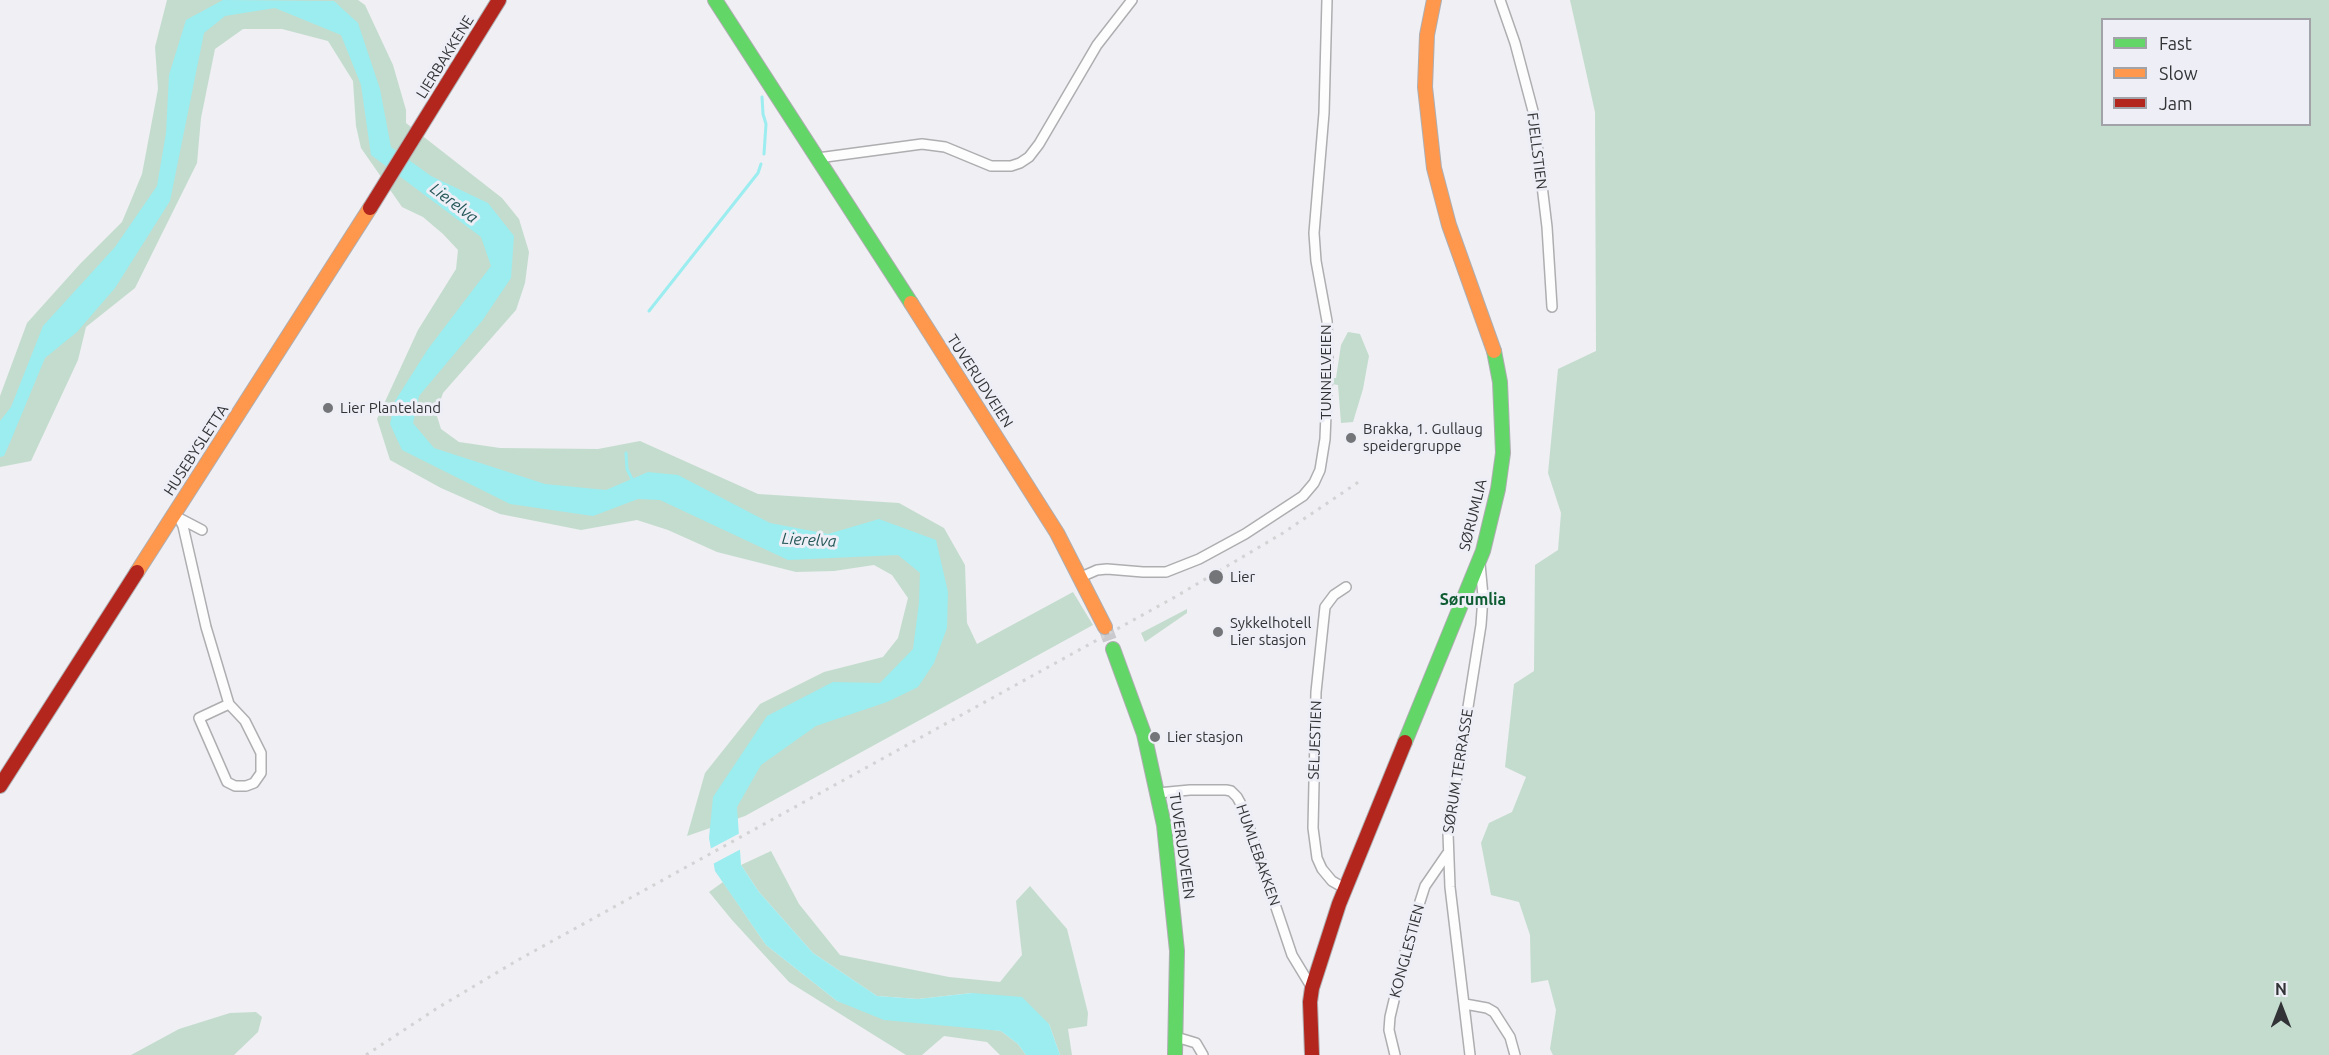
<!DOCTYPE html>
<meta charset="utf-8">
<style>
body{margin:0}
#map{position:relative;width:2329px;height:1055px;overflow:hidden;background:#efeff4;font-family:Ubuntu,sans-serif}
canvas{display:block}
.legend{position:absolute;left:2101px;top:18px;width:210px;height:108px;box-sizing:border-box;background:#edeef6;border:2px solid #a2a3a9;margin:0;padding:8px 10px;list-style:none;font-size:18px;color:#323336}
.legend li{display:flex;align-items:center;gap:12px;height:30px}
.legend b{width:30px;border:2px solid #a2a3a9}
.north{position:absolute;left:2251px;top:977px;width:60px;height:60px;-webkit-text-stroke:4px #edeef6;paint-order:stroke;rotate:0deg;font-size:16px;font-weight:700;line-height:24px;text-align:center;color:#323336}
.north::after{content:'';display:block;margin:auto;width:21px;height:27px;background:#323336;clip-path:polygon(50% 0,100% 100%,50% 72%,0 100%)}
</style>
<div id="map">
<canvas width="2329" height="1055"></canvas>
<ul class="legend">
<li><b style="height:8px;background:#63d668"></b>Fast</li>
<li><b style="height:8px;background:#ff974d"></b>Slow</li>
<li><b style="height:8px;background:#b3261e"></b>Jam</li>
</ul>
<div class="north">N</div>
</div>
<script>
const context = document.querySelector('canvas').getContext('2d');
context.lineJoin = 'round';
function fill(path, color) { context.fillStyle = color; context.fill(path, 'evenodd'); }
const poly = rows => new Path2D(rows.map(r => 'M' + r).join(''));
function strokePath(path, color, width, dash) { context.strokeStyle = color; context.lineWidth = width; context.lineCap = dash ? 'butt' : 'round'; context.setLineDash(dash || []); context.stroke(path); }
function label(font, color, halo, rows, align = 'center') {
  context.font = font + ' Ubuntu,sans-serif'; context.lineWidth = 6; context.setLineDash([]); context.textBaseline = 'middle'; context.strokeStyle = halo; context.fillStyle = color; for (const [text, x, y, turn = 0] of rows) {
    context.save(); context.translate(x, y); context.rotate((+turn || 0) * Math.PI / 180); context.textAlign = isNaN(turn) ? turn : align; if (halo) context.strokeText(text, 0, 0); context.fillText(text, 0, 0); context.restore();
  }
}
fill(poly([
 [167,0,358,0,365,5,393,65,406,110,406,123,502,198,519,219,529,252,525,283,516,310,443,393,436,413,441,429,459,442,500,448,598,449,640,441,758,494,899,503,944,528,965,565,967,623,977,644,1073,592,1093,625,745,816,687,836,705,773,760,704,824,672,883,657,898,638,908,598,892,575,874,565,834,571,796,572,717,552,668,530,637,520,581,530,500,514,441,488,390,460,377,419,418,330,456,269,458,250,443,234,423,217,402,207,361,148,356,126,353,81,328,41,282,29,243,29,215,49,201,118,197,163,135,288,86,327,78,360,31,461,0,467,0,396,27,323,80,264,122,222,142,174,158,89,155,47],
 [1570,0,2329,0,2329,1055,1553,1055,1550,1049,1556,1010,1548,980,1531,983,1530,935,1519,902,1491,895,1481,843,1489,823,1512,812,1526,777,1505,767,1514,684,1534,671,1535,565,1558,550,1561,513,1548,473,1558,369,1596,351,1595,112],
 [2102,20,2310,20,2310,124,2102,124],
 [1348,332,1360,334,1369,356,1363,389,1353,422,1341,423,1338,385,1332,384,1331,378,1336,378,1341,345],
 [1187,609,1187,613,1145,642,1141,633],
 [771,851,799,904,840,955,949,977,1000,982,1022,955,1016,901,1030,886,1067,929,1088,1013,1087,1026,1068,1029,1072,1055,1060,1055,1049,1024,972,993,918,999,877,996,813,953,759,892,741,865],
 [723,882,766,945,837,1001,970,1027,1001,1031,1018,1044,1026,1055,1000,1055,987,1042,944,1036,922,1055,906,1055,789,982,732,920,709,892],
 [256,1012,262,1017,258,1032,234,1055,131,1055,179,1029,230,1013]
]), '#c4dcce');
fill(poly([
 [223,0,334,1,358,23,380,89,391,147,431,176,488,203,514,236,511,278,482,321,419,396,413,423,434,448,545,484,606,490,648,472,678,475,770,523,828,534,879,519,936,540,948,592,947,628,934,663,918,687,887,702,816,726,761,765,737,807,741,865,759,892,813,953,877,996,918,999,972,993,1022,997,1049,1024,1060,1055,1026,1055,1018,1044,1001,1031,884,1020,837,1001,766,945,715,871,709,838,713,797,767,716,833,682,880,683,913,649,919,603,920,573,898,555,788,560,660,500,638,499,593,516,510,504,402,450,390,424,395,401,428,349,491,266,481,237,371,155,361,85,341,35,275,8,225,16,204,33,170,201,115,288,77,332,45,358,11,440,4,456,0,457,0,421,11,407,43,326,115,247,157,186,166,133,169,75,186,20]
]), '#9bedf0');
fill(poly([
 [742,832,743,848,711,865,708,850]
]), '#efeff4');
strokePath(poly([
 [762,97,763,114,766,124,764,154],
 [649,311,758,173,761,164],
 [626,453,627,469,634,483]
]), '#9bedf0', 3);
strokePath(poly([
 [1105,627,1113,649]
]), '#c9c9ce', 14, [14, 7]);
const street = poly([
 [1500,0,1515,43,1533,111,1547,227,1552,307],
 [818,158,922,144,945,147,991,166,1011,166,1020,163,1029,157,1039,144,1097,45,1132,0],
 [173,517,179,518,183,526,206,627,229,704,245,721,261,753,261,773,254,783,246,786,235,786,227,782,199,718,229,704],
 [179,518,202,530],
 [1081,577,1097,570,1107,569,1143,572,1166,572,1199,559,1245,534,1303,496,1314,483,1320,470,1325,439,1328,364,1327,321,1316,261,1314,233,1324,113,1327,0],
 [1346,587,1334,595,1325,607,1316,692,1313,828,1317,858,1322,869,1332,881,1346,889],
 [1158,793,1190,790,1226,790,1231,791,1237,797,1242,806,1292,955,1312,988],
 [1465,1004,1487,1008,1494,1012,1510,1037,1515,1055],
 [1176,1037,1196,1043,1203,1055],
 [1395,1055,1389,1030,1390,1017,1410,933,1425,886,1447,854],
 [1470,1055,1450,887,1448,833,1481,625,1483,596,1480,564]
]);
const fast = poly([
 [715,0,911,303],
 [1113,649,1144,734,1164,825,1177,951,1175,1055],
 [1405,742,1483,551,1498,489,1503,453,1500,382,1494,351]
]);
const slow = poly([
 [1434,0,1427,35,1425,87,1434,168,1449,225,1494,351],
 [911,303,1057,533,1105,627],
 [137,572,370,208]
]);
const jam = poly([
 [370,208,499,0],
 [0,786,137,572],
 [1312,1055,1310,1002,1312,988,1339,904,1405,742]
]);
strokePath(street, '#aeaeb1', 12);
strokePath(fast, '#aeaeb1', 16);
strokePath(slow, '#aeaeb1', 16);
strokePath(jam, '#aeaeb1', 16);
strokePath(street, '#fdfdfd', 9);
strokePath(fast, '#63d668', 14);
strokePath(slow, '#ff974d', 14);
strokePath(jam, '#b3261e', 14);
strokePath(poly([
 [366,1055,439,1007,518,960,1175,597,1283,533,1363,479]
]), '#d3d3d5', 3, [3, 6]);
for (const [x, y, r, color] of [
 [328,408,6,"#747578"],
 [1351,438,6,"#747578"],
 [1216,577,8,"#747578"],
 [1218,632,6,"#747578"],
 [1155,737,6,"#747578"]
]) { const dot = new Path2D(); dot.arc(x, y, r, 0, 2 * Math.PI); context.fillStyle = color; context.fill(dot); strokePath(dot, '#edeef6', 2); }
label('15px', '#323336', '#edeef6', [
 ["LIERBAKKENE",445,57,-58],
 ["FJELLSTIEN",1537,151,83],
 ["TUNNELVEIEN",1326,372,-90],
 ["TUVERUDVEIEN",980,381,57],
 ["HUSEBYSLETTA",196,450,-57],
 ["SØRUMLIA",1473,515,-76],
 ["SELJESTIEN",1315,740,-88],
 ["SØRUM TERRASSE",1458,771,-81],
 ["TUVERUDVEIEN",1182,846,82],
 ["HUMLEBAKKEN",1258,855,71],
 ["KONGLESTIEN",1407,951,-75]
]);
label('15px', '#323336', '#edeef6', [
 ["Lier Planteland",340,408],
 ["Brakka, 1. Gullaug",1363,429],
 ["speidergruppe",1363,446],
 ["Lier",1230,577],
 ["Sykkelhotell",1230,623],
 ["Lier stasjon",1230,640],
 ["Lier stasjon",1167,737]
], 'left');
label('italic 16px', '#245758', '#edeef6', [
 ["Lierelva",454,203,37],
 ["Lierelva",809,540,3]
]);
label('bold 16px', '#0e5c32', '#edeef6', [
 ["Sørumlia",1473,600]
]);
</script>
